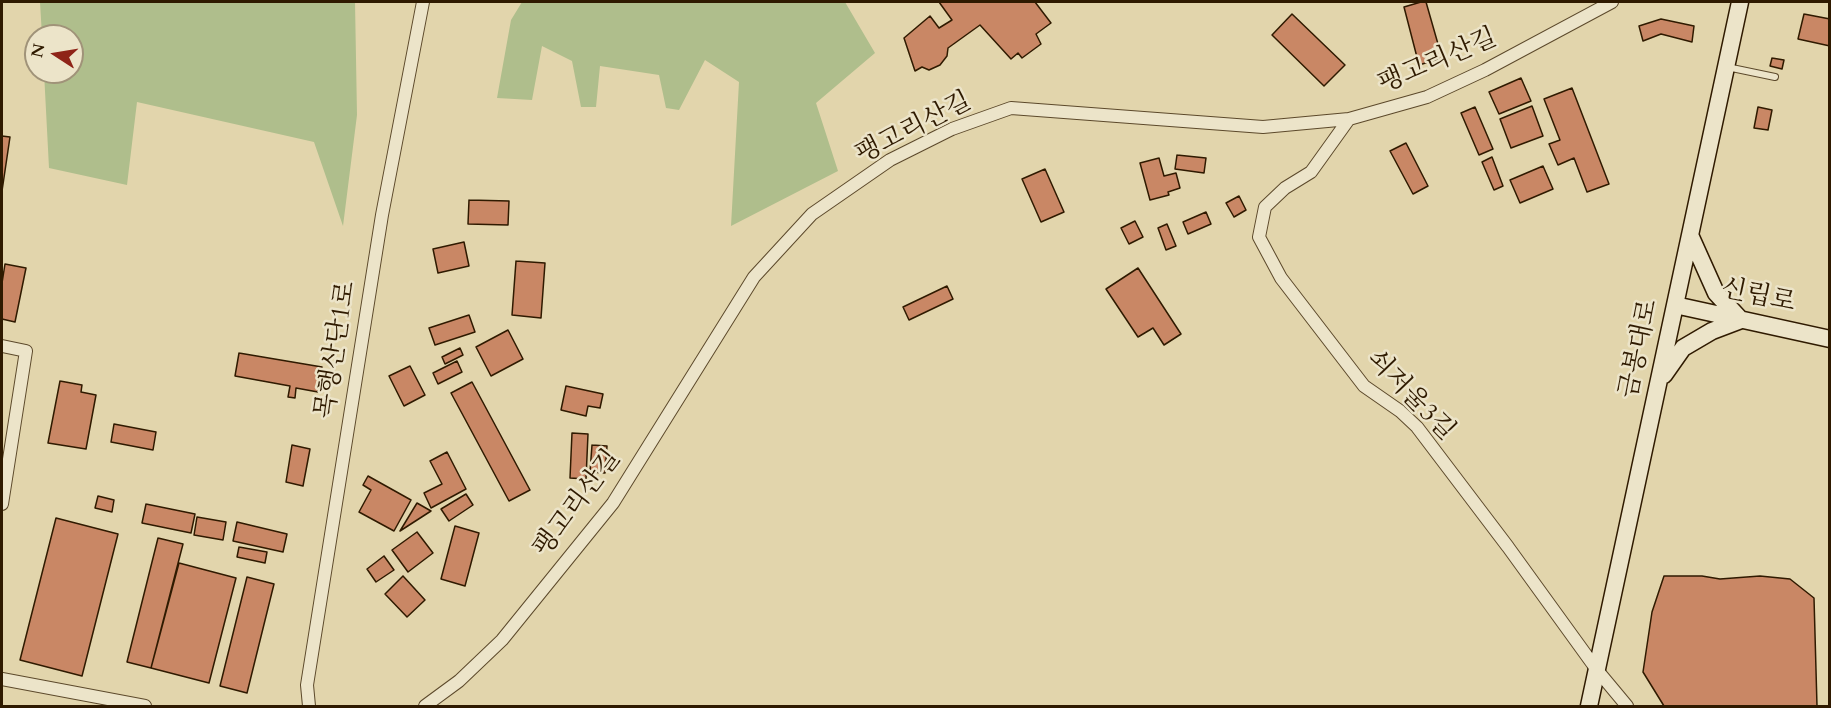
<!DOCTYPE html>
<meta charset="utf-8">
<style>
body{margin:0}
#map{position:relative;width:1831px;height:708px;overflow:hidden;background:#e2d5ac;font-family:Cardo,serif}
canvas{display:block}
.frame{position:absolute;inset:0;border:3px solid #2f1a00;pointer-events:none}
.north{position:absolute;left:24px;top:24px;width:60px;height:60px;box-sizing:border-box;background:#ece4c9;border:2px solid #a09379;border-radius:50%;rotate:282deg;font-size:16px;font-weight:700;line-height:24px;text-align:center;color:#2f1a00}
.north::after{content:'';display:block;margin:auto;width:21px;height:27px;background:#8f2418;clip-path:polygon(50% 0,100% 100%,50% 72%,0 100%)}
</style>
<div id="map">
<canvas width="1831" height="708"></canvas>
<div class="frame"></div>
<div class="north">N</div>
</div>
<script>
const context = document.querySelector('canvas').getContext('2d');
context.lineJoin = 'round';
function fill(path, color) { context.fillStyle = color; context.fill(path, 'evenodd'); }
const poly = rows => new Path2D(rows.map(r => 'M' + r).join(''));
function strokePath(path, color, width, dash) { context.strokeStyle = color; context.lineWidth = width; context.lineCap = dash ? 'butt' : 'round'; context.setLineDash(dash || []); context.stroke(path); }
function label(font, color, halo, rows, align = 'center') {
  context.font = font + ' Cardo,"Noto Serif KR",serif'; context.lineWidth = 5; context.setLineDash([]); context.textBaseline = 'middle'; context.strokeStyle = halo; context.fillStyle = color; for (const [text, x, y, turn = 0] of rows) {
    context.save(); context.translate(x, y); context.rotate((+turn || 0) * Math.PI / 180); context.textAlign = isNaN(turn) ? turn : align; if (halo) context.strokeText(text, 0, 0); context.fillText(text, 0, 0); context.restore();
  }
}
fill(poly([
 [40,2,355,2,357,115,343,226,314,142,137,102,127,185,49,168,44,72,72,72,72,36,42,36],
 [522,2,845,2,875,53,816,103,838,171,731,226,739,82,705,60,679,110,666,108,659,75,600,66,596,107,581,107,572,61,542,46,532,100,497,98,511,20]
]), '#afbe8c');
const building = poly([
 [939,2,1035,2,1051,23,1036,34,1041,44,1022,58,1018,53,1011,59,980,25,948,48,947,56,940,65,929,70,922,67,915,71,904,38,930,16,939,28,952,20,939,2],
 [1421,2,1426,2,1442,58,1419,65,1404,7,1421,2],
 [1292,14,1345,65,1324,86,1272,35,1292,14],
 [1804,14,1830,19,1830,46,1798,39,1804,14],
 [1661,19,1694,26,1692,42,1661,34,1643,41,1639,26,1661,19],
 [1772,58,1784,60,1782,69,1770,66,1772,58],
 [1521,78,1531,101,1499,114,1489,92,1521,78],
 [1572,88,1609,184,1587,192,1574,158,1558,165,1549,144,1560,140,1544,99,1572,88],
 [1532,106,1543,136,1511,148,1500,119,1532,106],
 [1475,107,1493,149,1479,155,1461,113,1475,107],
 [1758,107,1772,110,1768,130,1754,128,1758,107],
 [2,136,10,137,2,191,2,136],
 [1406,143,1428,186,1413,194,1390,151,1406,143],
 [1177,155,1206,158,1204,173,1175,169,1177,155],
 [1492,157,1503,186,1494,190,1482,162,1492,157],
 [1159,158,1164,176,1176,173,1180,188,1168,192,1169,195,1150,200,1140,163,1159,158],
 [1543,166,1553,189,1520,203,1510,180,1543,166],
 [1045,169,1064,212,1041,222,1022,179,1045,169],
 [1239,196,1246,210,1234,217,1226,203,1239,196],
 [469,200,509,201,508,225,468,224,469,200],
 [1206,212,1211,224,1188,234,1183,222,1206,212],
 [1135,221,1143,237,1129,244,1121,228,1135,221],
 [1167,224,1176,246,1166,250,1158,228,1167,224],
 [464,242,469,266,438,273,433,249,464,242],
 [516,261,545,263,541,318,512,315,516,261],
 [5,264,26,268,15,322,2,319,2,283,5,264],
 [1138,268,1181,334,1164,345,1153,328,1138,337,1106,289,1138,268],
 [947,286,953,299,909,320,903,307,947,286],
 [469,315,475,332,435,345,429,328,469,315],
 [508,330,523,359,491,376,476,347,508,330],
 [460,348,463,355,445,364,442,357,460,348],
 [239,353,322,367,318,392,296,388,295,398,288,397,290,386,235,376,239,353],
 [457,361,462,372,438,384,433,373,457,361],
 [410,366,425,395,404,406,389,376,410,366],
 [60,381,82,385,81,392,96,395,86,449,48,443,60,381],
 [472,382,530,490,509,501,451,393,472,382],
 [566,386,603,394,600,408,588,406,586,416,561,410,566,386],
 [114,424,156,432,153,450,111,442,114,424],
 [572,433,588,434,586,479,570,478,572,433],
 [292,445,310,449,303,486,286,482,292,445],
 [592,445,607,446,605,473,590,472,592,445],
 [447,452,466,489,431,508,424,493,442,484,430,461,447,452],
 [368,476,411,500,394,531,359,512,371,490,363,485,368,476],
 [466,494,473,505,449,521,441,509,466,494],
 [98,496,114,500,112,512,95,508,98,496],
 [417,503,431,511,400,531,417,503],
 [146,504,195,514,191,533,142,523,146,504],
 [197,517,226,522,223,540,194,535,197,517],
 [56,518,118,534,82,676,20,660,56,518],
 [237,522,287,534,283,552,233,541,237,522],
 [455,526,479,533,465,586,441,579,455,526],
 [417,532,433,553,408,572,392,550,417,532],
 [158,538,183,544,151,668,127,662,158,538],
 [239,547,267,552,265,563,237,557,239,547],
 [384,556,394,570,376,582,367,569,384,556],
 [179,563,236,578,209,683,151,668,179,563],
 [403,576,425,600,407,617,385,594,403,576],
 [1664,576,1702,576,1720,579,1760,576,1790,579,1814,598,1817,706,1664,706,1643,672,1652,612,1664,576],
 [247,577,274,584,247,693,220,686,247,577]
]);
fill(building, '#c98765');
strokePath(building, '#2f1a00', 1.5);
const lane = poly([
 [1727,67,1775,77]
]);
const street = poly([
 [1349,119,1311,172,1285,188,1265,207,1259,237,1281,278,1364,386,1400,411,1417,427,1508,547,1597,670,1627,706],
 [2,346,26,351,2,504],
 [2,679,145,706],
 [309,706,307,685,382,215,423,2],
 [425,706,459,681,502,640,613,503,754,277,812,214,890,160,952,129,1011,108,1263,127,1349,119,1427,97,1485,70,1612,2]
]);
const secondary = poly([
 [1675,305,1830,339],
 [1664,375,1683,348,1712,331,1741,320,1716,293,1690,235],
 [1589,706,1740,2]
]);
strokePath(lane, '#5c492b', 8);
strokePath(street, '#5c492b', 14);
strokePath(secondary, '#2f1a00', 19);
strokePath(lane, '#ece4c9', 6);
strokePath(street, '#ece4c9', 12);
strokePath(secondary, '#ece4c9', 16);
label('26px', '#2f1a00', '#ece4c9', [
 ["팽고리산길",1438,62,-23],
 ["팽고리산길",914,129,-27],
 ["신립로",1758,297,12],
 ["금봉대로",1640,349,-78],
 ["목행산단1로",337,350,-81],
 ["쇠저울3길",1410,396,46],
 ["팽고리산길",578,504,-53]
]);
</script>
